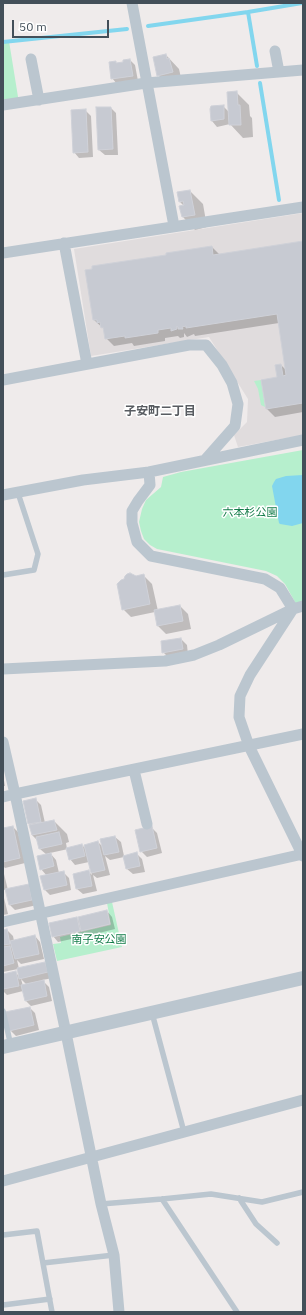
<!DOCTYPE html>
<meta charset="utf-8">
<style>
body{margin:0}
#map{position:relative;width:306px;height:1315px;overflow:hidden;background:#efebeb;font-family:"IBM Plex Sans",sans-serif}
canvas{display:block}
.frame{position:absolute;inset:0;border:4px solid #434f59;pointer-events:none}
.scale{position:absolute;left:12px;top:20px;width:97px;height:18px;box-sizing:border-box;border:2px solid #434f59;border-top:0;padding-left:5px;font-size:12px;line-height:14px;white-space:nowrap;color:#434f59;-webkit-text-stroke:3px #fff;paint-order:stroke}
</style>
<div id="map">
<canvas width="306" height="1315"></canvas>
<div class="frame"></div>
<div class="scale">50 m</div>
</div>
<script>
const context = document.querySelector('canvas').getContext('2d');
context.lineJoin = 'round';
function fill(path, color) { context.fillStyle = color; context.fill(path, 'evenodd'); }
const poly = rows => new Path2D(rows.map(r => 'M' + r).join(''));
function strokePath(path, color, width, dash) { context.strokeStyle = color; context.lineWidth = width; context.lineCap = dash ? 'butt' : 'round'; context.setLineDash(dash || []); context.stroke(path); }
function label(font, color, halo, rows, align = 'center') {
  context.font = font + ' "IBM Plex Sans","Noto Sans JP",sans-serif'; context.lineWidth = 3; context.setLineDash([]); context.textBaseline = 'middle'; context.strokeStyle = halo; context.fillStyle = color; for (const [text, x, y, turn = 0] of rows) {
    context.save(); context.translate(x, y); context.rotate((+turn || 0) * Math.PI / 180); context.textAlign = isNaN(turn) ? turn : align; if (halo) context.strokeText(text, 0, 0); context.fillText(text, 0, 0); context.restore();
  }
}
fill(poly([
 [303,213,303,435,238,447,234,435,247,422,248,399,209,337,91,356,74,249]
]), '#e0dcdd');
fill(poly([
 [9,41,19,103,3,105,3,42],
 [261,380,265,407,261,405,258,389,254,381],
 [303,450,303,606,297,608,295,602,285,584,277,576,266,571,157,549,150,545,144,539,141,531,139,522,142,509,146,500,161,487,163,477,181,472],
 [112,902,122,947,57,961,53,944,61,943,60,937,111,925,107,903]
]), '#b6efcd');
fill(poly([
 [303,475,303,523,292,526,280,524,279,523,272,486,274,482,276,479,286,476]
]), '#82d6ee');
fill(poly([
 [166,55,179,69,182,82,168,85,158,75],
 [130,60,135,65,138,81,117,84,112,78,115,62,118,64],
 [236,92,249,105,250,116,252,118,253,137,243,138,230,124,217,127,212,121,211,109,223,106,229,112],
 [111,108,116,113,118,155,105,155,99,150],
 [85,110,91,116,93,157,79,158,74,152],
 [190,191,203,204,207,227,195,230,183,217,184,206,180,202],
 [303,242,303,412,275,417,267,409,278,378,281,365,287,371,279,323,195,336,194,334,187,337,184,333,184,337,180,338,178,336,165,338,165,341,134,346,132,343,114,346,106,338,105,330,94,320,167,256,212,247,220,255],
 [144,576,152,584,158,611,180,606,188,614,191,629,166,634,158,626,155,612,131,617,123,609,136,577],
 [181,639,187,645,188,655,169,658,163,652],
 [3,775,5,786,3,786],
 [35,799,41,805,45,823,54,821,67,834,69,842,66,843,67,849,82,845,86,849,98,842,103,847,115,837,121,842,124,856,136,853,142,859,145,872,133,874,127,869,124,857,110,860,105,856,110,875,97,878,93,875,97,891,83,894,77,889,88,871,92,875,89,862,75,865,70,859,68,849,50,853,56,860,59,873,63,872,69,878,71,890,50,895,45,890,47,876,41,869,47,855,40,849,38,841,32,835,24,802],
 [13,827,18,832,25,863,5,868,3,866,3,829],
 [151,827,157,833,162,853,147,857,141,851],
 [3,870,8,890,28,885,37,905,15,910,10,905,6,890,3,890],
 [3,894,8,914,3,915],
 [107,911,112,917,115,929,87,936,84,933,85,936,58,942,53,936,76,918,80,921],
 [7,930,13,936,14,941,35,936,40,942,44,959,21,964,17,960,19,969,45,963,51,968,53,978,42,980,49,987,52,1001,31,1006,26,1001,23,991,7,995,3,991,3,975,15,972,20,977,18,969,3,972,3,931],
 [21,979,27,985,23,986],
 [30,1008,35,1013,39,1030,16,1036,10,1030]
]), '#0003');
strokePath(poly([
 [248,12,257,66],
 [148,26,248,12,302,3],
 [3,42,127,29],
 [260,83,279,200]
]), '#82d6ee', 4);
const building = poly([
 [166,54,167,59,169,58,173,72,157,76,153,57,166,54],
 [130,59,133,76,111,79,109,62,116,61,116,63,123,62,123,60,130,59],
 [237,91,238,105,240,105,241,125,229,125,227,92,237,91],
 [224,105,224,119,211,121,210,109,211,106,224,105],
 [96,107,111,107,113,149,98,150,96,107],
 [86,109,88,152,73,153,71,110,86,109],
 [190,190,195,215,182,217,179,206,184,205,183,201,179,202,177,192,190,190],
 [303,241,303,403,266,409,261,380,277,377,275,365,281,364,283,376,286,375,277,314,186,328,186,326,182,327,183,329,178,329,178,327,176,327,177,329,171,331,171,328,158,330,158,333,125,338,125,336,105,339,103,327,101,328,100,322,97,323,97,320,93,320,85,270,92,269,92,266,166,255,166,253,212,246,213,255,303,241],
 [130,573,136,576,144,574,150,604,122,610,117,584,121,580,124,579,125,576,127,574,130,573],
 [180,605,183,621,157,626,154,610,180,605],
 [181,638,183,649,162,653,161,641,181,638],
 [36,798,41,822,28,824,23,801,36,798],
 [54,820,57,830,32,835,29,825,54,820],
 [13,826,20,858,3,862,3,828,13,826],
 [152,826,157,848,140,852,135,830,152,826],
 [59,832,62,844,39,849,36,837,59,832],
 [115,836,119,852,104,855,100,839,115,836],
 [98,841,105,870,91,873,84,845,98,841],
 [82,844,85,856,69,860,66,848,82,844],
 [137,852,140,866,126,869,123,856,137,852],
 [51,853,54,866,40,870,37,856,51,853],
 [89,870,92,886,76,889,73,874,89,870],
 [64,871,67,885,44,890,40,876,64,871],
 [29,884,32,900,9,905,5,889,29,884],
 [107,910,110,924,81,931,78,917,107,910],
 [77,917,80,931,52,937,49,923,77,917],
 [7,929,10,944,3,945,3,930,7,929],
 [35,935,39,954,15,959,10,941,35,935],
 [10,946,14,963,3,966,3,947,10,946],
 [45,962,48,972,19,979,17,968,45,962],
 [16,971,19,986,3,989,3,974,16,971],
 [44,980,47,996,25,1001,21,985,44,980],
 [30,1007,34,1025,9,1031,5,1012,30,1007]
]);
fill(building, '#c7cad2');
strokePath(building, '#cfd1d8', 1);
strokePath(poly([
 [3,575,34,570,38,554,18,493],
 [3,1011,11,1046],
 [152,1013,184,1132],
 [239,1198,256,1224,277,1243],
 [162,1199,237,1312],
 [101,1204,162,1199,211,1194,262,1202,303,1192],
 [3,1235,37,1231,52,1312],
 [43,1263,114,1255],
 [3,1305,50,1299]
]), '#bbc6cf', 5.5);
strokePath(poly([
 [132,3,174,226],
 [275,51,279,72],
 [31,59,39,100],
 [3,105,146,83,303,70],
 [64,243,87,364],
 [3,253,303,207],
 [3,380,189,345,206,345,222,365,232,383,238,404,235,426,205,460],
 [149,472,150,485,138,501,132,511,132,523,137,542,151,556,265,579,280,588,293,609,250,675,240,696,239,717,249,746,303,856],
 [3,495,83,480,149,472,303,440],
 [3,669,165,661,194,655,219,645,293,609,303,606],
 [3,742,15,794,303,734],
 [134,770,147,824],
 [3,797,15,794,66,1033,101,1204,114,1255,119,1312],
 [3,922,303,854],
 [3,1181,303,1100]
]), '#bbc6cf', 11);
strokePath(poly([
 [3,1047,303,978]
]), '#bbc6cf', 14);
label('11px', '#137c49', '#fff', [
 ["六本杉公園",250,513],
 ["南子安公園",99,940]
]);
label('bold 12px', '#585c61', '#fff', [
 ["子安町二丁目",160,412]
]);
</script>
